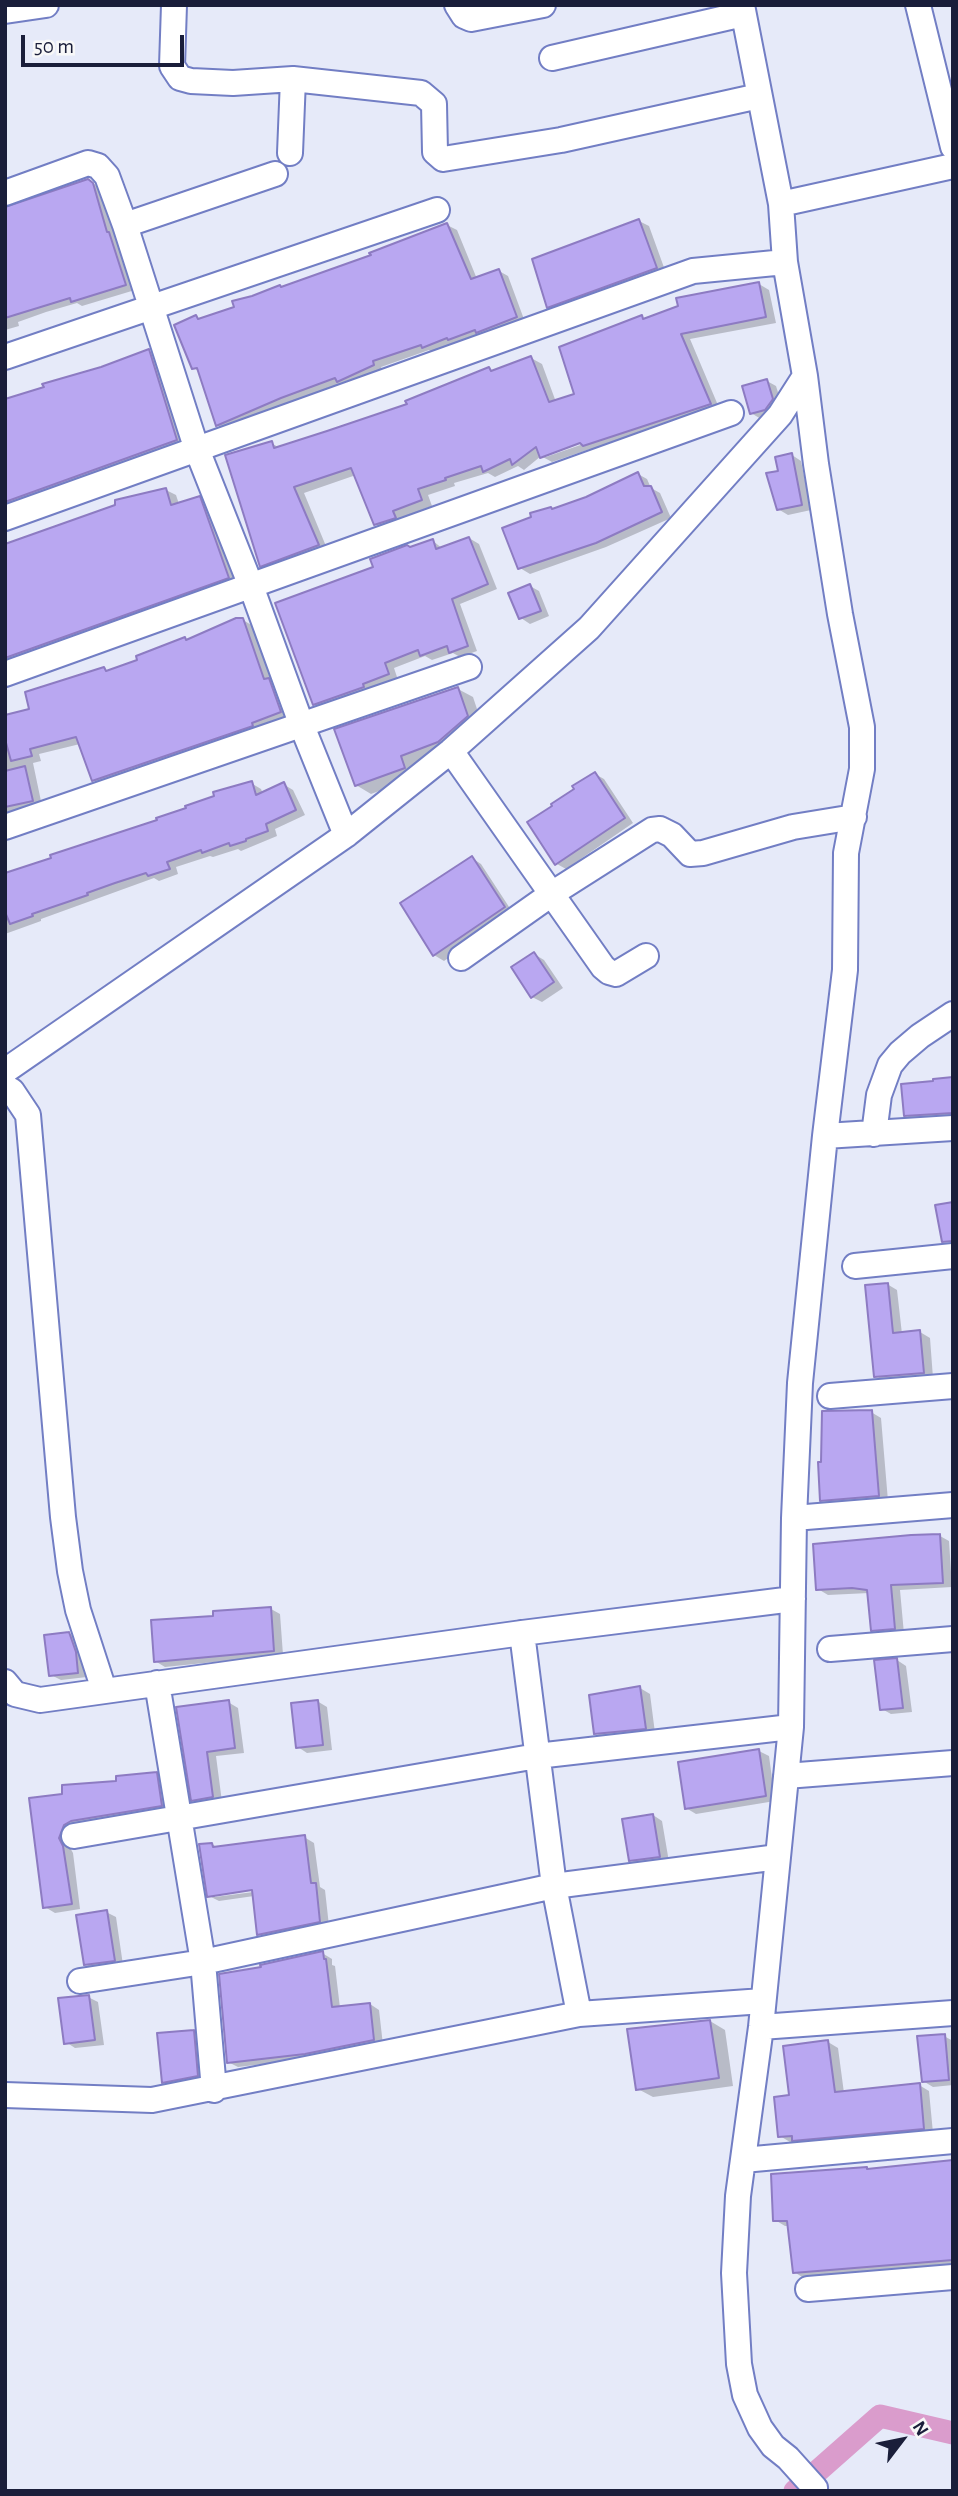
<!DOCTYPE html>
<style>
body{margin:0}
#map{position:relative;width:958px;height:2496px;overflow:hidden;background:#e6eaf9;font-family:"Alegreya Sans",sans-serif}
canvas{display:block}
.frame{position:absolute;inset:0;border:7px solid #1a1e3a;pointer-events:none}
.north{position:absolute;left:867px;top:2405px;width:70px;height:70px;-webkit-text-stroke:5px #f8f8f8;paint-order:stroke;rotate:58deg;font-size:19px;font-weight:700;line-height:28px;text-align:center;color:#1a1e3a}
.north::after{content:'';display:block;margin:auto;width:24px;height:32px;background:#1a1e3a;clip-path:polygon(50% 0,100% 100%,50% 72%,0 100%)}
.scale{position:absolute;left:21px;top:35px;width:163px;height:32px;box-sizing:border-box;border:4px solid #1a1e3a;border-top:0;padding-left:9px;font-size:21px;line-height:24px;white-space:nowrap;color:#1a1e3a;-webkit-text-stroke:5px #f8f8f8;paint-order:stroke}
</style>
<div id="map">
<canvas width="958" height="2496"></canvas>
<div class="frame"></div>
<div class="north">N</div>
<div class="scale">50 m</div>
</div>
<script>
const context = document.querySelector('canvas').getContext('2d');
context.lineJoin = 'round';
function fill(path, color) { context.fillStyle = color; context.fill(path, 'evenodd'); }
const poly = rows => new Path2D(rows.map(r => 'M' + r).join(''));
function strokePath(path, color, width, dash) { context.strokeStyle = color; context.lineWidth = width; context.lineCap = dash ? 'butt' : 'round'; context.setLineDash(dash || []); context.stroke(path); }
fill(poly([
 [90,181,103,190,116,238,119,239,135,290,82,306,77,303,46,312,18,322,19,326,5,330,5,208],
 [639,221,649,226,666,273,558,312,548,306],
 [447,225,457,230,477,279,499,271,508,276,525,322,433,353,429,350,381,367,383,371,348,387,343,384,270,410,227,431,217,425,200,372,194,368,196,317,200,320,236,308,282,288,373,256],
 [759,284,769,290,776,323,690,339,720,410,594,451,590,449,552,462,541,456,524,470,518,466,495,477,488,473,454,483,455,486,428,495,432,506,403,517,405,523,386,530,376,524,356,475,304,493,328,551,272,571,261,565,271,443,280,448,409,405,489,369,494,372,531,358,542,364,556,402,576,395,642,317,646,320],
 [588,439,589,442,546,457,546,453],
 [149,351,159,357,186,446,5,513,5,401],
 [767,381,776,386,782,405,761,419,751,413],
 [792,455,801,461,811,510,788,515,778,509,780,472],
 [638,474,647,479,651,488,660,493,671,518,606,547,530,574,520,568,554,510,587,498],
 [166,490,176,495,179,504,199,498,210,504,238,583,5,670,5,553],
 [469,538,479,544,497,589,460,604,477,651,460,657,453,653,432,660,425,656,394,668,398,680,324,710,314,704,375,568,433,541,443,549],
 [530,586,539,591,549,616,530,624,521,618],
 [243,620,253,626,273,682,279,686,290,718,103,786,93,780,80,744,39,754,41,761,33,763,42,806,5,814,5,717,31,710,104,669,108,672,140,661,185,639,189,641],
 [458,689,473,697,482,724,453,750,414,764,419,776,371,794,356,785],
 [595,774,604,779,633,823,566,869,557,864,554,806],
 [251,783,261,789,263,794,283,784,293,790,305,815,275,829,277,836,241,851,238,849,213,857,210,856,176,867,178,874,159,881,154,878,41,919,41,921,5,934,5,875,159,822],
 [472,858,481,864,513,913,444,961,434,955],
 [534,954,544,960,563,988,542,1002,532,997],
 [953,1078,953,1118,915,1121,906,1115,935,1083],
 [887,1284,897,1290,902,1334,920,1332,930,1338,933,1378,886,1382,876,1376],
 [871,1412,881,1418,888,1501,832,1505,822,1500],
 [940,1536,949,1541,952,1587,900,1590,904,1634,882,1635,873,1630,869,1593,828,1595,818,1589],
 [271,1609,280,1614,283,1655,165,1667,155,1661,215,1618],
 [69,1633,79,1639,87,1677,61,1680,51,1675],
 [897,1660,906,1666,912,1712,891,1714,882,1709],
 [640,1688,650,1694,655,1733,605,1739,596,1733],
 [317,1701,327,1707,332,1750,307,1753,298,1747],
 [228,1702,238,1708,244,1753,216,1756,222,1802,203,1805,193,1800,178,1709],
 [759,1751,769,1756,775,1801,696,1814,686,1808],
 [156,1774,166,1779,171,1811,68,1844,73,1853,80,1909,55,1913,45,1907,64,1795],
 [653,1815,662,1821,669,1862,640,1866,630,1860],
 [304,1837,314,1843,320,1887,325,1890,329,1926,268,1940,259,1934,254,1896,219,1901,209,1896,212,1844,218,1848],
 [260,1887,261,1891,215,1897,215,1894],
 [106,1912,116,1917,123,1965,95,1970,85,1964],
 [322,1953,332,1959,332,1965,335,1966,340,2008,370,2004,379,2010,383,2045,315,2058,238,2067,228,2062,263,1969],
 [88,1997,98,2002,104,2045,75,2048,66,2042],
 [710,2021,725,2030,733,2086,653,2097,638,2089],
 [194,2032,208,2040,212,2083,178,2090,163,2082],
 [944,2036,953,2041,953,2085,933,2087,923,2081],
 [828,2042,838,2048,844,2093,919,2085,929,2091,933,2133,803,2145,797,2141,790,2142,780,2136,791,2097],
 [953,2162,953,2265,804,2278,794,2272,789,2226,785,2226,775,2220,867,2169]
]), '#0003');
strokePath(poly([
 [795,2491,880,2416,953,2433]
]), '#da9ccc', 23);
const building = poly([
 [88,179,93,183,107,232,109,232,126,285,71,302,70,298,5,318,5,207,88,179],
 [639,219,657,268,547,308,532,259,639,219],
 [447,223,471,279,499,269,517,317,476,333,475,330,448,340,447,338,422,348,421,345,373,361,374,365,337,382,335,378,281,398,216,426,197,368,192,369,174,325,196,315,198,319,234,307,232,301,252,296,280,285,281,287,371,255,369,253,447,223],
 [759,282,766,317,681,334,711,404,583,446,580,443,540,458,536,447,512,465,510,459,483,472,481,466,445,478,446,480,418,489,422,500,393,511,396,518,374,525,351,468,294,487,319,545,260,567,225,455,272,441,274,448,327,431,407,404,405,401,489,367,491,371,531,356,549,402,574,394,559,347,642,315,643,319,678,306,676,298,759,282],
 [149,349,177,440,5,502,5,399,44,387,42,384,101,367,149,349],
 [767,379,773,399,765,410,750,414,742,386,767,379],
 [792,453,802,505,777,510,766,473,778,471,775,457,792,453],
 [638,472,644,486,651,486,662,512,596,543,518,569,502,528,531,517,530,513,551,507,552,509,586,497,638,472],
 [166,488,171,505,200,496,229,578,5,658,5,544,115,505,115,500,166,488],
 [469,537,488,584,452,599,468,646,449,653,447,646,420,656,418,650,385,663,389,674,363,684,364,687,313,705,275,603,373,567,370,559,407,545,410,547,433,539,436,549,469,537],
 [530,584,541,611,519,619,508,593,530,584],
 [236,618,243,618,264,679,269,678,281,712,252,723,253,726,92,781,76,737,30,749,32,756,11,761,5,739,5,715,29,709,25,692,104,667,106,671,137,660,136,656,185,637,186,640,236,618],
 [458,687,468,716,438,742,401,756,405,768,355,786,334,729,458,687],
 [25,766,33,801,5,807,5,771,25,766],
 [595,772,625,818,555,865,527,822,552,806,551,804,574,789,572,786,595,772],
 [252,781,256,795,284,782,296,810,266,824,268,831,246,839,246,841,230,846,229,843,202,853,201,850,167,862,170,869,148,876,146,873,115,883,87,893,88,895,32,914,33,916,10,924,5,912,5,873,51,858,50,855,157,820,156,818,186,808,185,806,214,796,213,792,252,781],
 [472,856,505,907,433,956,400,903,472,856],
 [534,952,554,982,531,998,511,967,534,952],
 [953,1077,953,1113,904,1116,901,1084,933,1081,933,1079,953,1077],
 [953,1202,953,1241,942,1242,935,1205,953,1202],
 [888,1283,893,1333,920,1330,924,1373,874,1377,865,1285,888,1283],
 [872,1410,879,1496,820,1501,818,1462,821,1462,822,1411,872,1410],
 [940,1534,943,1583,891,1585,895,1629,871,1631,867,1590,852,1588,816,1590,813,1544,911,1535,940,1534],
 [271,1607,274,1651,154,1662,151,1620,213,1616,213,1611,271,1607],
 [69,1632,76,1652,78,1673,49,1676,44,1635,69,1632],
 [897,1658,903,1708,880,1710,874,1660,897,1658],
 [640,1686,646,1729,594,1734,589,1695,640,1686],
 [229,1700,235,1748,207,1752,213,1797,191,1801,176,1707,229,1700],
 [318,1700,323,1745,296,1748,291,1703,318,1700],
 [759,1749,766,1796,685,1809,678,1762,759,1749],
 [157,1772,162,1806,71,1821,64,1825,59,1838,63,1846,72,1904,43,1908,29,1798,62,1794,62,1785,116,1781,116,1776,157,1772],
 [653,1814,660,1857,629,1861,622,1819,653,1814],
 [305,1835,311,1883,316,1883,320,1922,257,1935,252,1890,207,1897,199,1844,212,1843,213,1847,305,1835],
 [107,1910,115,1961,84,1965,76,1915,107,1910],
 [323,1951,324,1959,326,1959,332,2007,370,2003,374,2040,305,2054,227,2063,219,1974,261,1967,260,1965,323,1951],
 [89,1995,95,2040,64,2044,58,1998,89,1995],
 [710,2020,719,2078,636,2090,627,2029,710,2020],
 [194,2030,198,2076,162,2083,157,2033,194,2030],
 [945,2034,949,2080,922,2082,917,2036,945,2034],
 [828,2040,835,2092,920,2083,924,2129,792,2141,792,2136,778,2137,774,2097,789,2095,783,2046,828,2040],
 [953,2160,953,2260,793,2273,787,2221,773,2221,771,2174,867,2167,867,2169,953,2160]
]);
fill(building, '#b9a7f1');
strokePath(building, '#8d7bc2', 2);
const street = poly([
 [174,5,172,66,180,78,191,81,233,83,293,79,421,93,434,104,435,152,443,159,561,140,759,96],
 [457,5,464,16,471,19,543,5],
 [742,5,781,204,785,262,805,376,816,464,840,614,862,727,862,769,846,853,845,970,825,1136,800,1383,794,1518,791,1727,761,2027,738,2196,734,2273,739,2364,745,2395,760,2428,773,2446,788,2458,815,2488,814,2491],
 [918,5,953,147],
 [5,11,46,5],
 [552,58,743,14],
 [290,153,293,79],
 [5,193,88,163,98,166,107,176,125,225,196,447,251,586,302,726,346,835],
 [781,204,953,166],
 [125,225,275,174],
 [5,357,437,210],
 [5,518,693,271,785,262],
 [5,674,731,413],
 [451,751,603,967,609,972,616,974,646,956],
 [5,827,469,667],
 [461,958,553,893,652,830,660,829,672,835,690,854,703,853,793,827,854,817],
 [5,1071,346,835,451,751,589,628,780,415,805,376],
 [5,1087,12,1091,28,1115,63,1517,70,1571,78,1610,104,1690],
 [874,1134,879,1095,890,1065,900,1053,920,1036,953,1014],
 [825,1136,953,1128],
 [855,1266,953,1256],
 [830,1396,953,1386],
 [794,1518,953,1505],
 [522,1633,554,1886,579,2014],
 [830,1649,953,1639],
 [5,1682,15,1694,40,1700,522,1633,793,1599],
 [157,1683,203,1962,214,2090],
 [786,1776,953,1763],
 [74,1836,537,1756,791,1727],
 [80,1981,203,1962,554,1886,778,1857],
 [761,2027,953,2013],
 [5,2095,152,2100,579,2014,763,2001],
 [743,2160,953,2141],
 [808,2289,953,2277]
]);
strokePath(street, '#727ec4', 28);
strokePath(street, '#fff', 24);
</script>
